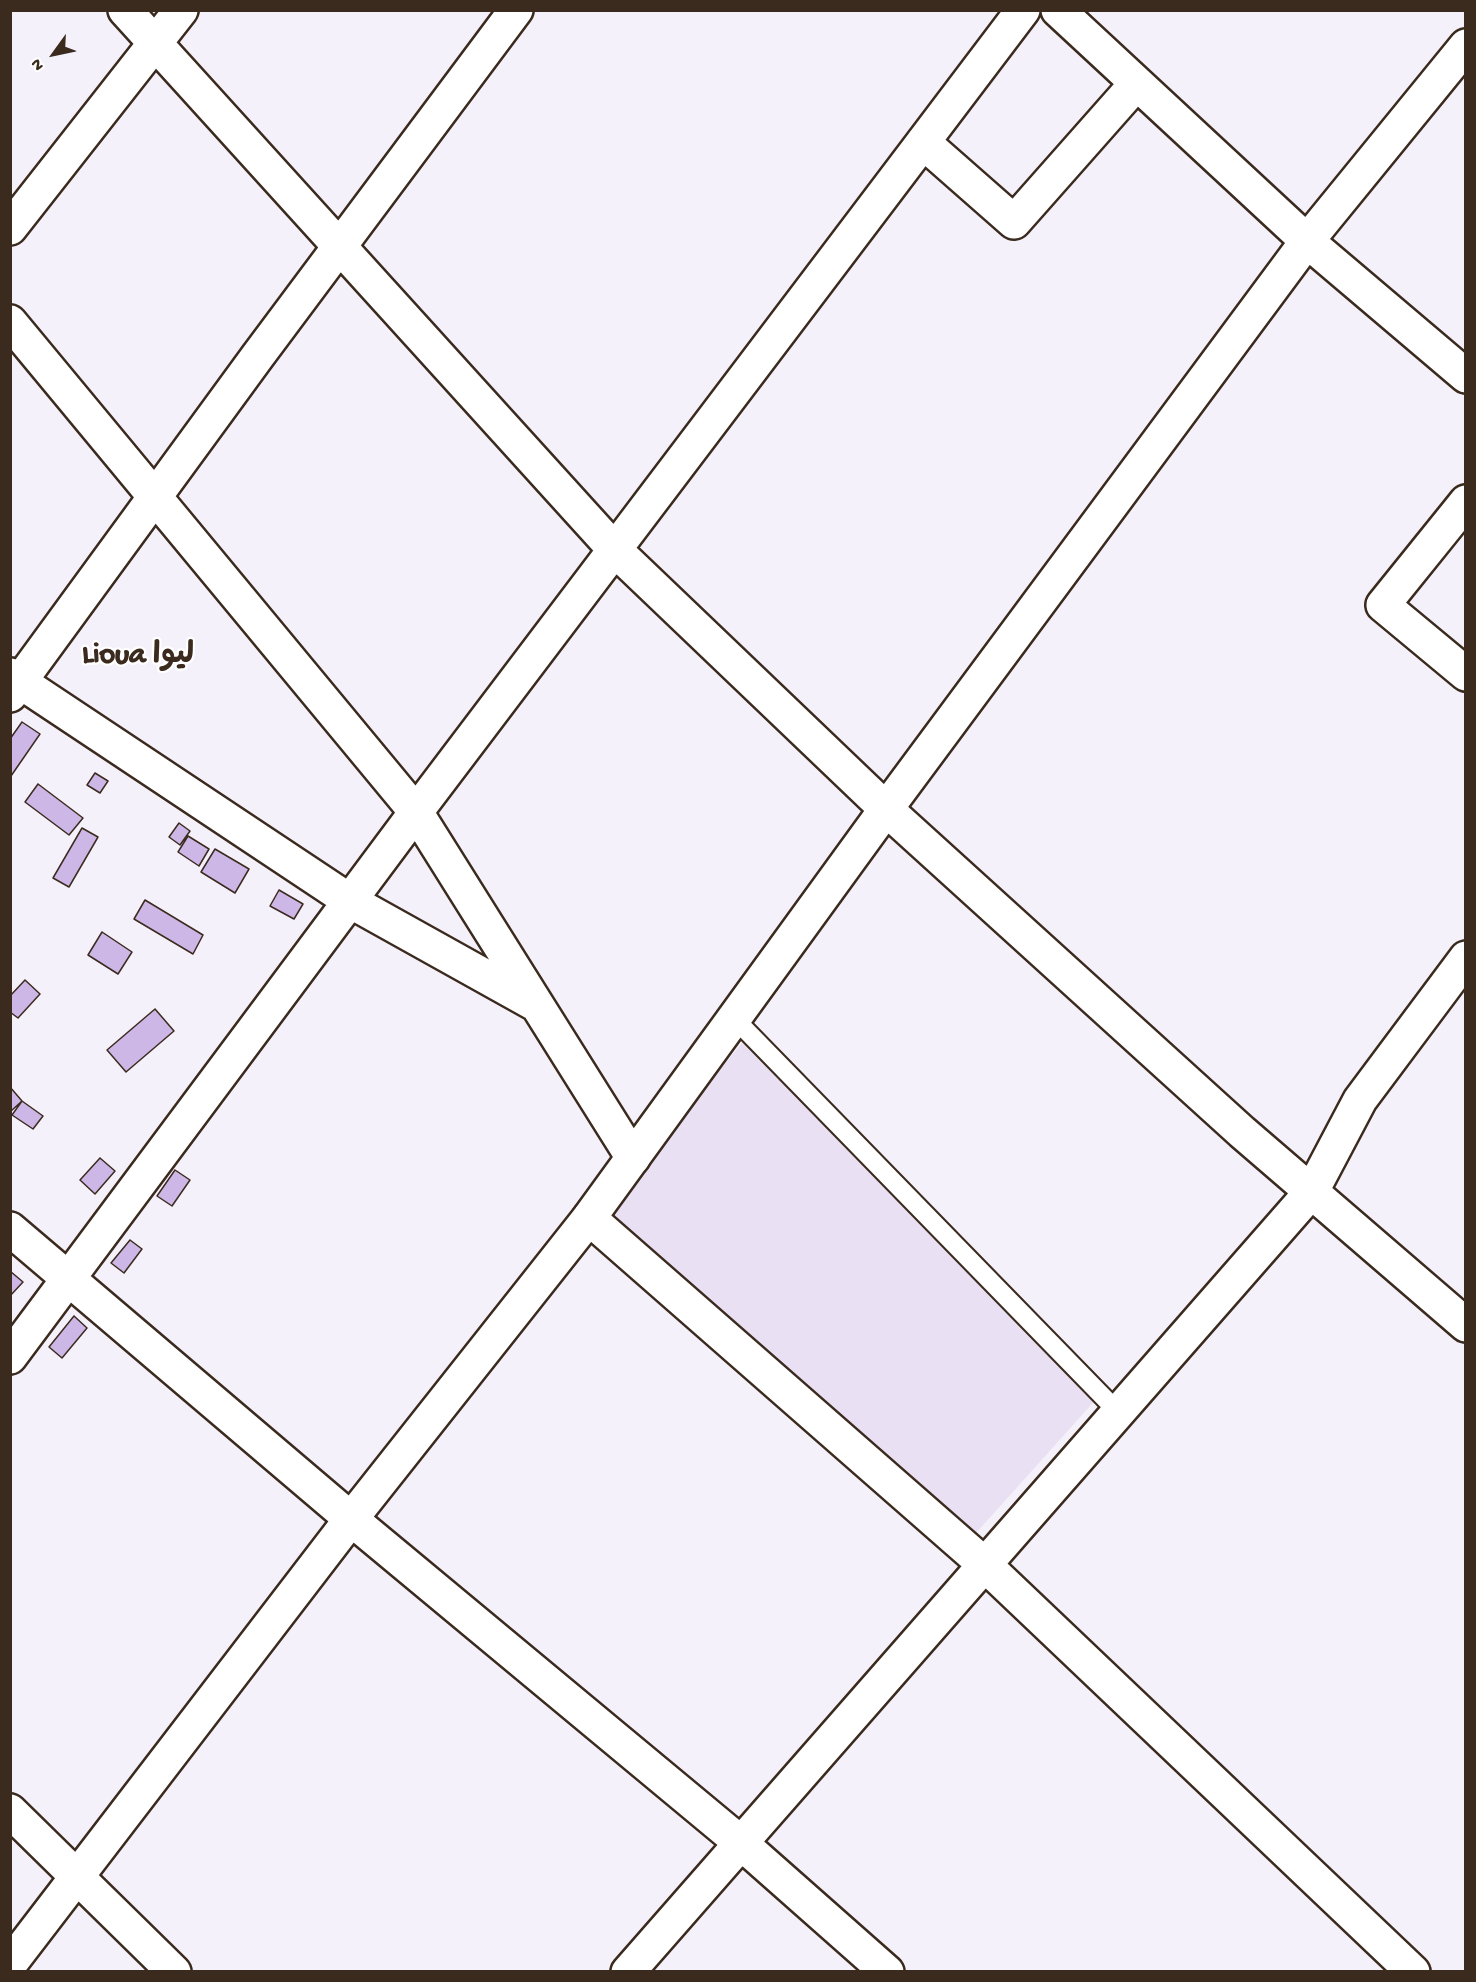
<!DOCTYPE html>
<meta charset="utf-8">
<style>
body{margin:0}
#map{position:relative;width:1476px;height:1982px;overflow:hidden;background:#f5f1fa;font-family:"Gochi Hand",sans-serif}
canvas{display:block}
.frame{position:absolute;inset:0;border:12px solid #3b2a1e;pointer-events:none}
.north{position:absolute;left:24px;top:24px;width:60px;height:60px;-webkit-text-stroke:4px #fff;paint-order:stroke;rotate:237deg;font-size:16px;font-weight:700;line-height:24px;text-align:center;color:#3b2a1e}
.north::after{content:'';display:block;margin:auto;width:21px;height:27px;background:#3b2a1e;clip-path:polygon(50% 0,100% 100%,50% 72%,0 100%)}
</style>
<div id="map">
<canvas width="1476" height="1982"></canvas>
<div class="frame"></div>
<div class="north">N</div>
</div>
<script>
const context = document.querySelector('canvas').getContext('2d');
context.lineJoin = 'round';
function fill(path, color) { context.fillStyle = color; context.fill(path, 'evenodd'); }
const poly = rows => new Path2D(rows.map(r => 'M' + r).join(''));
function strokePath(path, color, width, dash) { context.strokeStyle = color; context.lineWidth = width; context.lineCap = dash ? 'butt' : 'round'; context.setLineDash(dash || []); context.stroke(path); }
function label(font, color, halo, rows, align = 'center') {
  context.font = font + ' "Gochi Hand","Playpen Sans Arabic",sans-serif'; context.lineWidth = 4.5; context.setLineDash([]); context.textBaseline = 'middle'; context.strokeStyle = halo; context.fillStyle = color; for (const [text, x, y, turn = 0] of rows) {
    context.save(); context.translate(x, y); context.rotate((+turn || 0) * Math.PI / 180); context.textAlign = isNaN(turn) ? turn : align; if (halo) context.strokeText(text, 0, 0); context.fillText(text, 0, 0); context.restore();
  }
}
fill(poly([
 [756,1026,1108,1386,968,1542,601,1216,618,1193]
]), '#e9e0f4');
const building = poly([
 [22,722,40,734,11,776,10,739,22,722],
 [95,773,108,781,100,793,87,785,95,773],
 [38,784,83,818,69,835,25,802,38,784],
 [179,823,190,831,180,845,169,837,179,823],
 [82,828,98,837,69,887,53,878,82,828],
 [188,836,209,849,199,866,178,852,188,836],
 [215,849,249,869,235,893,201,872,215,849],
 [279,890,303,904,294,919,270,906,279,890],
 [145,900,203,935,193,954,134,919,145,900],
 [102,932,132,952,118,974,88,955,102,932],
 [25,980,40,994,18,1018,10,1012,10,996,25,980],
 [155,1009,174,1031,126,1072,107,1050,155,1009],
 [10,1087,22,1101,10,1112,10,1087],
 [22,1101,43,1116,33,1129,12,1115,22,1101],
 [100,1158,115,1171,95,1194,80,1180,100,1158],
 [175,1170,190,1180,172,1206,157,1196,175,1170],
 [130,1240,142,1249,124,1273,111,1263,130,1240],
 [10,1271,23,1282,10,1296,10,1271],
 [74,1316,87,1328,62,1358,49,1347,74,1316]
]);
fill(building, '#cdb7e7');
strokePath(building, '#3b2a1e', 1.5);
const service = poly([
 [734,1018,1118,1412]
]);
const minor = poly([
 [125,10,614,549,886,809,1242,1132,1466,1325],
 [1058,10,1307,241,1466,376],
 [923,142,1014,222,1136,84],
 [10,228,181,10],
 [10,322,416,812,633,1158],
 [1466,502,1383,605,1466,674],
 [10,675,350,901,533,1003],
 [10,695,257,357,516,10],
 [589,1218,984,1564,1413,1972],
 [10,1229,351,1519,741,1843,887,1972],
 [10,1357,416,812,1023,10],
 [10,1811,174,1972],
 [628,1972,1312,1191,1360,1100,1466,958]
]);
const secondary = poly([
 [10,1964,351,1519,589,1218,886,809,1307,241,1466,46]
]);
strokePath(service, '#3b2a1e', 22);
strokePath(minor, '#3b2a1e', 38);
strokePath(secondary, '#3b2a1e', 38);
strokePath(service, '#fff', 18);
strokePath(minor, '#fff', 33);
strokePath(secondary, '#fff', 33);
label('bold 30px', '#3b2a1e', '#fff', [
 ["Lioua ليوا",138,657]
]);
</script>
